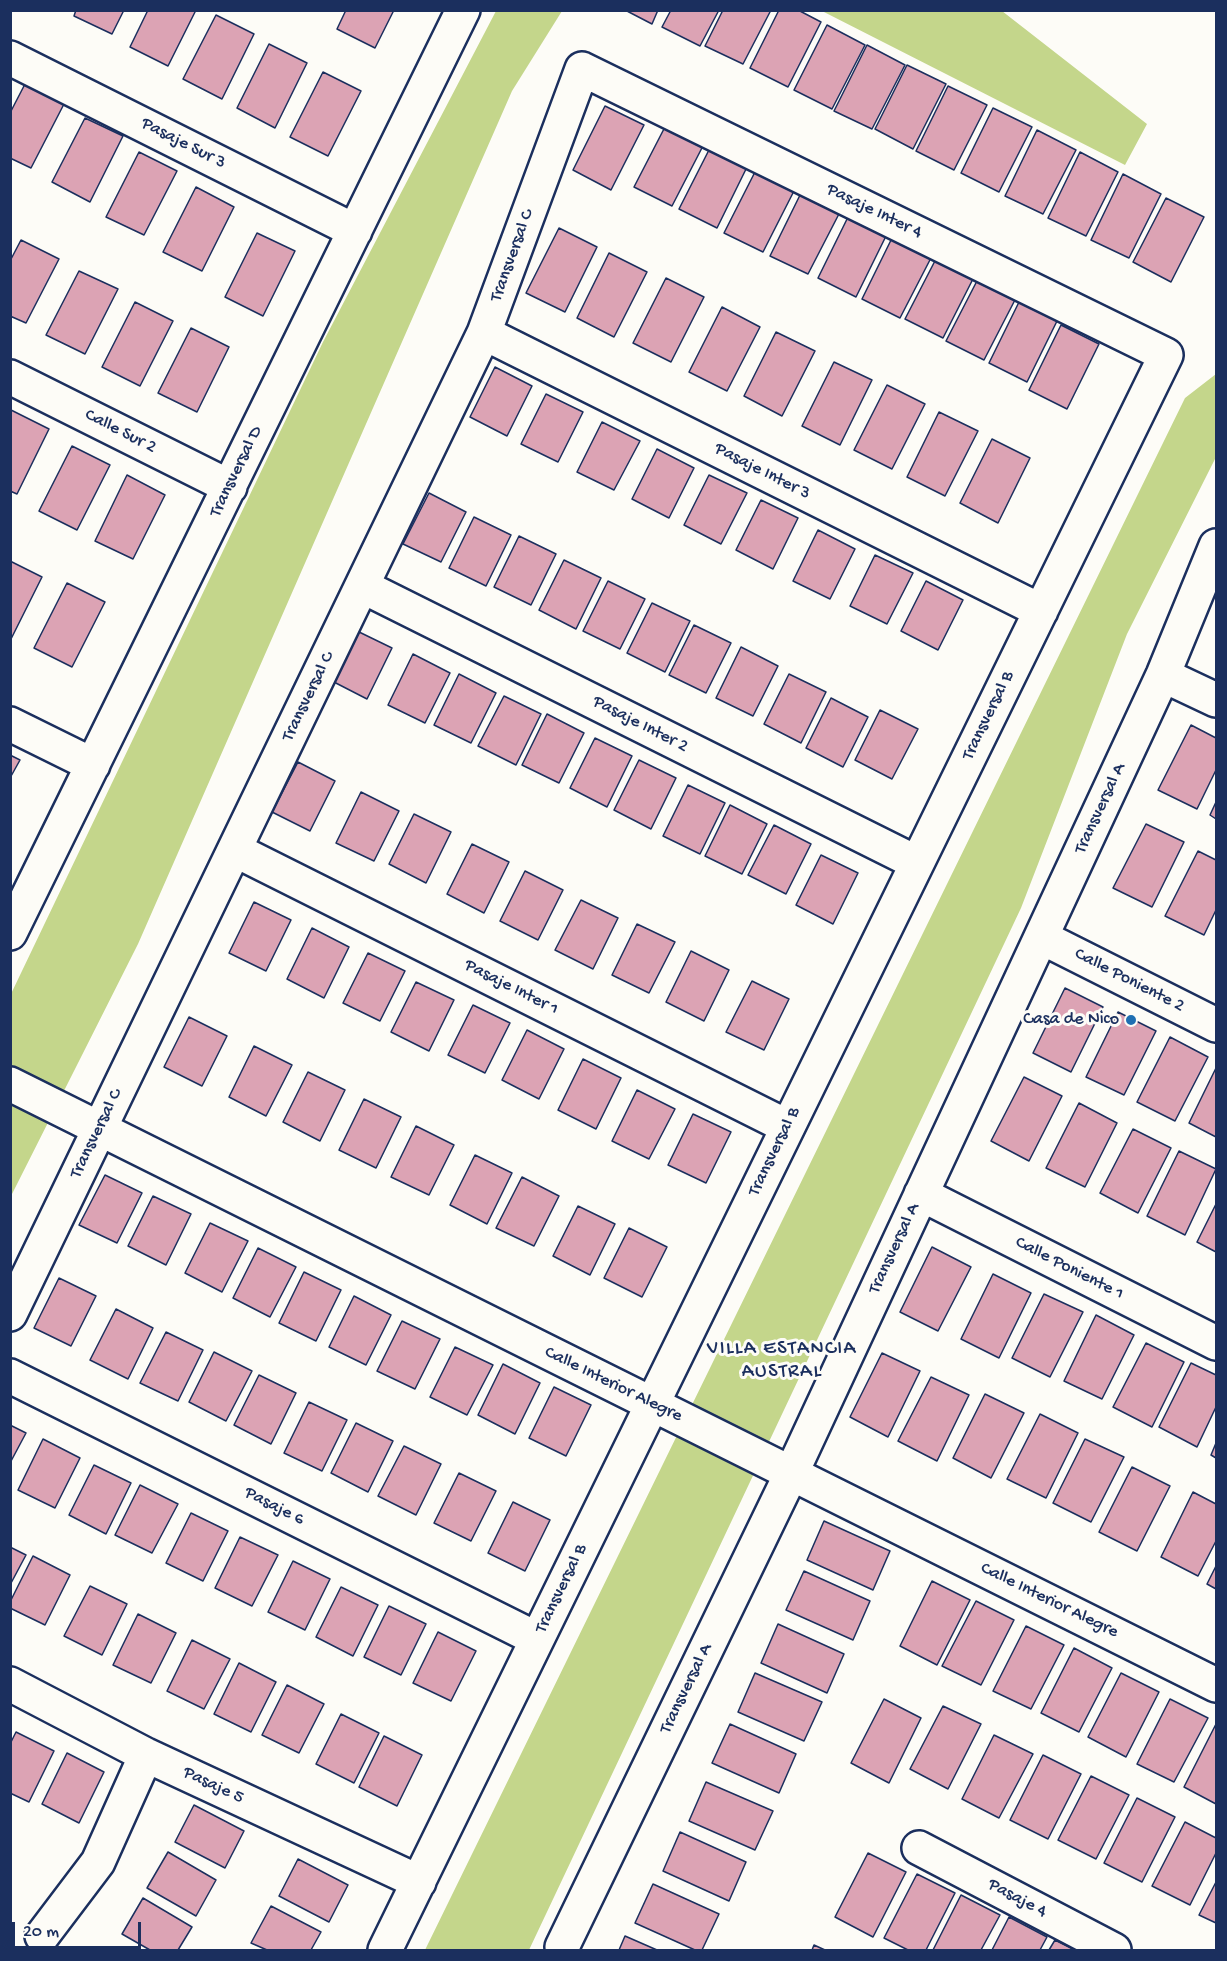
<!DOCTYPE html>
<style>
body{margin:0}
#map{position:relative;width:1227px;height:1961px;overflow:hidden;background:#fdfcf7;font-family:"Gochi Hand",sans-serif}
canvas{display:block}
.frame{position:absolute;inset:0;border:12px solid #1b2f5e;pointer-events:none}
.scale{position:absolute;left:12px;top:1922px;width:129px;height:27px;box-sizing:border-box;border:3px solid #1b2f5e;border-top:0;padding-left:8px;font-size:18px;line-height:21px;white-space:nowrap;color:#1b2f5e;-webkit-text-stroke:4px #fdfcf7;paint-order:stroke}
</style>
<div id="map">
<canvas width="1227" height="1961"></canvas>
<div class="frame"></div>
<div class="scale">20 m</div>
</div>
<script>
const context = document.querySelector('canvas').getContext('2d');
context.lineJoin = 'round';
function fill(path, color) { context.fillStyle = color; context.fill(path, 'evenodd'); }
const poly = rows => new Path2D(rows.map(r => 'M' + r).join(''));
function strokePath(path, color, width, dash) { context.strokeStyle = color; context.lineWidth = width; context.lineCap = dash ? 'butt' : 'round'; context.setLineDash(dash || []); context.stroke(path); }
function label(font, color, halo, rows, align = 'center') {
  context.font = font + ' "Gochi Hand",sans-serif'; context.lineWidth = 6; context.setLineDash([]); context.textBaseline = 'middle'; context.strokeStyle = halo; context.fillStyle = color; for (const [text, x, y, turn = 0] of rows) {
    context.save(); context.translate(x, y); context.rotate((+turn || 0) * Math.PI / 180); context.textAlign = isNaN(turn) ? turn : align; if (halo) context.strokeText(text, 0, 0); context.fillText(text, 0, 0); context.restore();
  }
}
fill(poly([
 [496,11,562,11,512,91,138,944,11,1196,10,996,323,342],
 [822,11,1002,11,1147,124,1125,165],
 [1216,374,1216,457,1127,634,1021,908,529,1950,425,1950,1185,398]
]), '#c4d68b');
const building = poly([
 [76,10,124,10,112,34,74,16,76,10],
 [148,10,196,10,168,66,130,47,148,10],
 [346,10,394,10,375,48,337,29,346,10],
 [625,10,658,10,652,24,625,10],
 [671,10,719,10,700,46,662,27,671,10],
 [723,10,771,10,743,64,705,46,723,10],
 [779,10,798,10,821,22,788,87,750,68,779,10],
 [216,15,254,34,222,99,183,79,216,15],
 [827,25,865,45,832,109,794,90,827,25],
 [269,44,307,63,275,128,237,108,269,44],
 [867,45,905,65,872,129,834,111,867,45],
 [907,65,946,84,913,149,875,129,907,65],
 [323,72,361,91,328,156,290,137,323,72],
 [25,84,64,104,31,168,10,158,10,113,25,84],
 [948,86,987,105,954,170,916,151,948,86],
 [605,106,644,125,611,190,573,170,605,106],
 [993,108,1032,127,999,192,961,173,993,108],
 [85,118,123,136,90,202,52,182,85,118],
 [667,123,705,142,672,206,634,187,667,123],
 [1037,130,1076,150,1043,214,1005,196,1037,130],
 [712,144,749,163,717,228,679,209,712,144],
 [139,152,177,171,144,235,106,217,139,152],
 [1080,152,1118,172,1086,236,1048,218,1080,152],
 [757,168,796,187,763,252,724,233,757,168],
 [1123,174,1161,194,1129,258,1091,240,1123,174],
 [196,187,234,207,202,271,163,252,196,187],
 [802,191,841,210,808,274,770,256,802,191],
 [1166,198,1204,217,1171,282,1133,262,1166,198],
 [850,213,888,232,856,297,818,278,850,213],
 [559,228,597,247,565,312,526,293,559,228],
 [257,233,295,251,263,316,225,297,257,233],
 [894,234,933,254,900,318,862,299,894,234],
 [21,240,59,259,26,323,10,316,10,261,21,240],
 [609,253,647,272,614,337,577,318,609,253],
 [938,255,976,273,943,338,905,319,938,255],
 [79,271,118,289,85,354,46,335,79,271],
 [979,277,1017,296,984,360,946,341,979,277],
 [666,278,704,297,671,362,633,343,666,278],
 [1021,298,1059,317,1027,382,989,363,1021,298],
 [135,302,173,321,140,386,102,367,135,302],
 [722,307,760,327,727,391,689,372,722,307],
 [1061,325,1099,344,1067,409,1029,390,1061,325],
 [191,328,229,347,197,412,158,393,191,328],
 [776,332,815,351,782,416,744,396,776,332],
 [834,362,872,380,840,445,802,426,834,362],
 [495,367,532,386,507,436,470,417,495,367],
 [887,385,925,404,892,469,854,450,887,385],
 [546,394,583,412,558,462,521,444,546,394],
 [11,410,49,429,17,494,10,491,11,410],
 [939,412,978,431,945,496,907,477,939,412],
 [602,422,640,441,614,490,577,472,602,422],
 [992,439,1030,458,998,523,960,503,992,439],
 [72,446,110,465,77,530,39,511,72,446],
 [657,449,694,468,669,518,632,499,657,449],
 [127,475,165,495,133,559,95,541,127,475],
 [709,475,747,493,721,544,684,525,709,475],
 [429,493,466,512,441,562,403,544,429,493],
 [761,500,798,518,773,569,736,550,761,500],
 [474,517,511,535,486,586,449,568,474,517],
 [818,530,855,549,830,599,793,581,818,530],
 [519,536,556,554,531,605,494,587,519,536],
 [875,555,913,573,887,624,850,606,875,555],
 [564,560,601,578,576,629,539,610,564,560],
 [10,561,42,577,10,641,10,561],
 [608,581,645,599,620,649,583,631,608,581],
 [926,581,963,600,938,650,901,631,926,581],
 [67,583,105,602,72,667,34,648,67,583],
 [652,603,690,621,665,672,627,653,652,603],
 [694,625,731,643,706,693,669,675,694,625],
 [355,630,392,648,367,699,330,680,355,630],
 [741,647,778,666,753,716,716,698,741,647],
 [413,654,450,673,425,723,388,705,413,654],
 [459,674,496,693,471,743,434,725,459,674],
 [789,674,826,692,801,743,764,724,789,674],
 [504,696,541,714,516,765,478,746,504,696],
 [831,698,868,717,843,767,806,748,831,698],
 [880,710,918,729,892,779,855,760,880,710],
 [547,714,584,733,559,783,522,765,547,714],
 [1191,725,1216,738,1216,770,1197,809,1158,790,1191,725],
 [595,738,632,756,607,807,570,788,595,738],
 [10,755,20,760,10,778,10,755],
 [639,760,676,778,651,829,614,810,639,760],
 [298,762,335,781,310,831,272,812,298,762],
 [688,785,725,803,700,854,663,836,688,785],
 [361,792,399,811,374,861,336,843,361,792],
 [1216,802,1216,819,1210,815,1216,802],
 [730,805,767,824,742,874,705,856,730,805],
 [414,814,451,832,426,883,389,864,414,814],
 [1146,824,1184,842,1152,907,1113,888,1146,824],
 [774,825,811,844,786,894,748,875,774,825],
 [472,844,509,862,484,913,447,894,472,844],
 [1198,851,1216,860,1216,910,1204,935,1165,916,1198,851],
 [821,855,858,873,833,924,796,905,821,855],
 [525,871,563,890,538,940,500,921,525,871],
 [581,900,618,918,593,969,555,950,581,900],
 [254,902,291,920,266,971,229,953,254,902],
 [637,924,675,942,649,993,612,975,637,924],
 [312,928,349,947,324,998,287,979,312,928],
 [691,951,729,970,704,1021,666,1002,691,951],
 [368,953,405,971,380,1021,343,1003,368,953],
 [752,981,789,999,764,1050,726,1032,752,981],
 [416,982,454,1000,429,1051,391,1032,416,982],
 [1065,988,1103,1007,1071,1072,1033,1053,1065,988],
 [473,1005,510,1023,485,1073,448,1055,473,1005],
 [1118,1012,1156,1031,1124,1095,1086,1077,1118,1012],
 [189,1017,227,1036,202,1086,164,1067,189,1017],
 [527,1030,564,1049,539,1099,502,1080,527,1030],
 [1170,1037,1208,1057,1175,1121,1137,1102,1170,1037],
 [254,1046,292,1065,266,1116,229,1097,254,1046],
 [583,1059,621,1078,596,1129,558,1110,583,1059],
 [1216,1068,1216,1137,1189,1123,1216,1068],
 [308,1072,345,1090,320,1141,283,1122,308,1072],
 [1024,1077,1062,1096,1029,1161,991,1141,1024,1077],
 [637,1090,675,1109,649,1159,612,1141,637,1090],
 [364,1099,401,1117,376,1168,339,1150,364,1099],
 [1079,1103,1117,1123,1085,1187,1046,1168,1079,1103],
 [693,1114,731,1132,706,1183,668,1165,693,1114],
 [416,1126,454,1145,429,1195,391,1177,416,1126],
 [1133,1129,1171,1148,1138,1213,1100,1193,1133,1129],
 [1179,1151,1216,1169,1185,1235,1147,1216,1179,1151],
 [475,1155,512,1173,487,1224,450,1205,475,1155],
 [105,1175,142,1193,117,1243,79,1225,105,1175],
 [522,1177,559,1196,534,1246,496,1228,522,1177],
 [153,1196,191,1214,166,1265,128,1246,153,1196],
 [1216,1204,1216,1252,1197,1242,1216,1204],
 [578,1206,615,1224,590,1275,553,1256,578,1206],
 [210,1223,248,1241,222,1292,185,1273,210,1223],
 [629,1228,667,1247,642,1297,604,1278,629,1228],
 [932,1247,971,1267,938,1331,900,1312,932,1247],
 [258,1248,296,1267,270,1317,233,1298,258,1248],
 [304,1272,341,1290,316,1341,279,1323,304,1272],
 [993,1274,1031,1293,999,1358,961,1339,993,1274],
 [59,1278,96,1296,71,1346,34,1328,59,1278],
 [1044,1294,1083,1312,1050,1377,1012,1358,1044,1294],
 [354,1296,391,1315,366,1365,329,1347,354,1296],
 [116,1309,153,1328,128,1379,90,1360,116,1309],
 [1096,1315,1134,1335,1102,1399,1064,1381,1096,1315],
 [402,1321,440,1339,415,1389,377,1371,402,1321],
 [166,1332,203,1350,178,1401,140,1383,166,1332],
 [1146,1343,1184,1362,1152,1427,1113,1407,1146,1343],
 [455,1347,493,1365,467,1415,430,1397,455,1347],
 [214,1352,252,1371,226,1421,189,1402,214,1352],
 [882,1353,920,1371,888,1437,850,1417,882,1353],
 [1191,1363,1216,1375,1216,1407,1197,1447,1159,1427,1191,1363],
 [503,1364,540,1383,515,1434,478,1415,503,1364],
 [259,1375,296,1393,271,1444,234,1425,259,1375],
 [931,1377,969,1395,937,1461,898,1441,931,1377],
 [554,1387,591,1405,566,1456,529,1438,554,1387],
 [985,1394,1024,1413,991,1478,953,1458,985,1394],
 [309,1402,347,1420,322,1471,284,1453,309,1402],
 [1040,1414,1078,1433,1046,1498,1007,1479,1040,1414],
 [356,1423,393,1441,368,1492,331,1473,356,1423],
 [10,1425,26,1433,10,1463,10,1425],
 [43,1439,80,1458,55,1508,18,1490,43,1439],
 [1085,1439,1124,1457,1091,1522,1053,1503,1085,1439],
 [1216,1443,1216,1458,1211,1455,1216,1443],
 [404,1446,441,1464,416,1515,378,1496,404,1446],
 [94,1465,131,1483,106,1534,69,1515,94,1465],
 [1132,1467,1170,1486,1137,1551,1099,1532,1132,1467],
 [459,1473,496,1491,471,1541,434,1523,459,1473],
 [140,1485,178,1504,152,1553,115,1535,140,1485],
 [1193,1492,1216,1504,1216,1541,1198,1576,1161,1557,1193,1492],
 [513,1502,550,1520,525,1571,488,1553,513,1502],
 [191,1513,228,1531,203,1581,166,1563,191,1513],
 [824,1521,890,1551,873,1590,807,1560,824,1521],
 [240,1537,278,1555,252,1606,215,1588,240,1537],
 [10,1547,26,1555,10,1585,10,1547],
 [33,1556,70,1575,45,1625,10,1608,10,1602,33,1556],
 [293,1561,330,1579,305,1630,268,1612,293,1561],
 [1216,1566,1216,1589,1207,1584,1216,1566],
 [804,1571,870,1601,853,1640,786,1610,804,1571],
 [932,1581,970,1600,937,1665,900,1646,932,1581],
 [90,1586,127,1604,102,1655,64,1636,90,1586],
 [341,1587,378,1605,353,1656,316,1637,341,1587],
 [976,1601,1014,1620,981,1685,942,1666,976,1601],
 [389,1606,426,1624,401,1675,364,1657,389,1606],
 [138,1614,176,1633,151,1683,113,1665,138,1614],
 [778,1624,844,1654,827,1693,761,1663,778,1624],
 [1026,1626,1064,1645,1031,1709,993,1691,1026,1626],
 [438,1632,476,1651,451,1701,413,1683,438,1632],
 [192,1640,230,1659,204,1709,167,1691,192,1640],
 [1074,1648,1112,1668,1079,1732,1041,1713,1074,1648],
 [239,1663,276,1682,251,1732,214,1714,239,1663],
 [755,1673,822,1702,804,1741,738,1712,755,1673],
 [1121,1673,1159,1692,1126,1757,1088,1737,1121,1673],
 [287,1685,324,1704,299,1753,262,1735,287,1685],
 [884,1699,921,1718,889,1783,851,1763,884,1699],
 [1170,1699,1208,1718,1174,1782,1137,1764,1170,1699],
 [943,1706,981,1724,948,1789,910,1769,943,1706],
 [341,1714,379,1733,354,1783,316,1764,341,1714],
 [730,1724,796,1754,779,1793,712,1763,730,1724],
 [1216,1724,1216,1804,1184,1787,1216,1724],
 [16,1732,54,1751,29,1802,10,1793,10,1744,16,1732],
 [994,1735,1033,1754,999,1818,962,1799,994,1735],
 [384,1736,422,1755,397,1806,359,1787,384,1736],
 [67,1753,104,1772,79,1823,42,1804,67,1753],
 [1043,1755,1081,1774,1048,1839,1010,1820,1043,1755],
 [1091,1776,1129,1795,1096,1859,1058,1840,1091,1776],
 [706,1782,773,1811,755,1850,689,1821,706,1782],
 [1137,1798,1175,1817,1142,1882,1104,1863,1137,1798],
 [194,1805,244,1831,225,1868,175,1842,194,1805],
 [1185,1822,1216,1838,1216,1853,1190,1905,1152,1886,1185,1822],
 [680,1832,746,1862,729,1901,663,1871,680,1832],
 [168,1852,216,1880,196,1916,147,1888,168,1852],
 [868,1853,906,1872,873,1937,835,1917,868,1853],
 [298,1859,348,1885,329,1922,279,1896,298,1859],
 [917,1874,955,1893,926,1950,908,1950,884,1938,917,1874],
 [1216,1882,1216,1923,1199,1915,1216,1882],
 [653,1884,719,1914,702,1950,695,1950,635,1923,653,1884],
 [961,1895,1000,1915,981,1950,933,1950,961,1895],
 [143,1898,192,1927,178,1950,150,1950,122,1934,143,1898],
 [271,1906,321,1932,311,1950,267,1950,251,1943,271,1906],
 [1009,1917,1047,1937,1040,1950,992,1950,1009,1917],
 [625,1936,657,1950,619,1950,625,1936],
 [1055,1940,1075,1950,1049,1950,1055,1940],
 [814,1945,825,1950,812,1950,814,1945]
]);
fill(building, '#dca3b4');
strokePath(building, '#1b2f5e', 1.5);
const minor = poly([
 [10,58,355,231],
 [484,333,1041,611],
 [10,377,230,487],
 [362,586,917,863],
 [1163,675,1216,700],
 [10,724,93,765],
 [235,850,788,1127],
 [10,933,463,10],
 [1041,937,1216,1025],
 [10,1084,1216,1685],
 [921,1194,1216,1343],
 [10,1314,484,333,582,69,1166,355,385,1950],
 [10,1376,537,1639],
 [10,1684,146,1755,419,1882],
 [919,1848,1114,1950],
 [42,1936,98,1862,146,1755],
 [562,1947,791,1474,1163,675,1216,546]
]);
strokePath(minor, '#1b2f5e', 38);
strokePath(minor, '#fdfcf7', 33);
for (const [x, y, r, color] of [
 [1131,1020,6,"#1f6fb2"]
]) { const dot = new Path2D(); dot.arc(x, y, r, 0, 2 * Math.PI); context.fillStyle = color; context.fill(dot); strokePath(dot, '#fdfcf7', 2); }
label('18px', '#1b2f5e', '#fdfcf7', [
 ["Pasaje Sur 3",183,144,27],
 ["Pasaje Inter 4",874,212,26],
 ["Transversal C",513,256,-70],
 ["Calle Sur 2",120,432,27],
 ["Transversal D",237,472,-64],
 ["Pasaje Inter 3",762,472,27],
 ["Transversal C",309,697,-64],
 ["Transversal B",989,716,-64],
 ["Pasaje Inter 2",640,725,27],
 ["Transversal A",1101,809,-65],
 ["Calle Poniente 2",1129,981,27],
 ["Pasaje Inter 1",511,988,27],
 ["Transversal C",97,1134,-64],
 ["Transversal B",775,1152,-64],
 ["Transversal A",895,1249,-65],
 ["Calle Poniente 1",1069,1269,27],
 ["Calle Interior Alegre",613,1385,26],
 ["Pasaje 6",274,1507,27],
 ["Transversal B",562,1589,-64],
 ["Calle Interior Alegre",1049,1601,26],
 ["Transversal A",687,1689,-64],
 ["Pasaje 5",213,1786,25],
 ["Pasaje 4",1017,1899,28]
]);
label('18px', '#1b2f5e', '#fdfcf7', [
 ["Casa de Nico",1119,1020]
], 'right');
context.letterSpacing = '1.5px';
label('20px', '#1b2f5e', '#fdfcf7', [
 ["VILLA ESTANCIA",782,1350],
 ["AUSTRAL",782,1373]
]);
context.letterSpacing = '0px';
</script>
